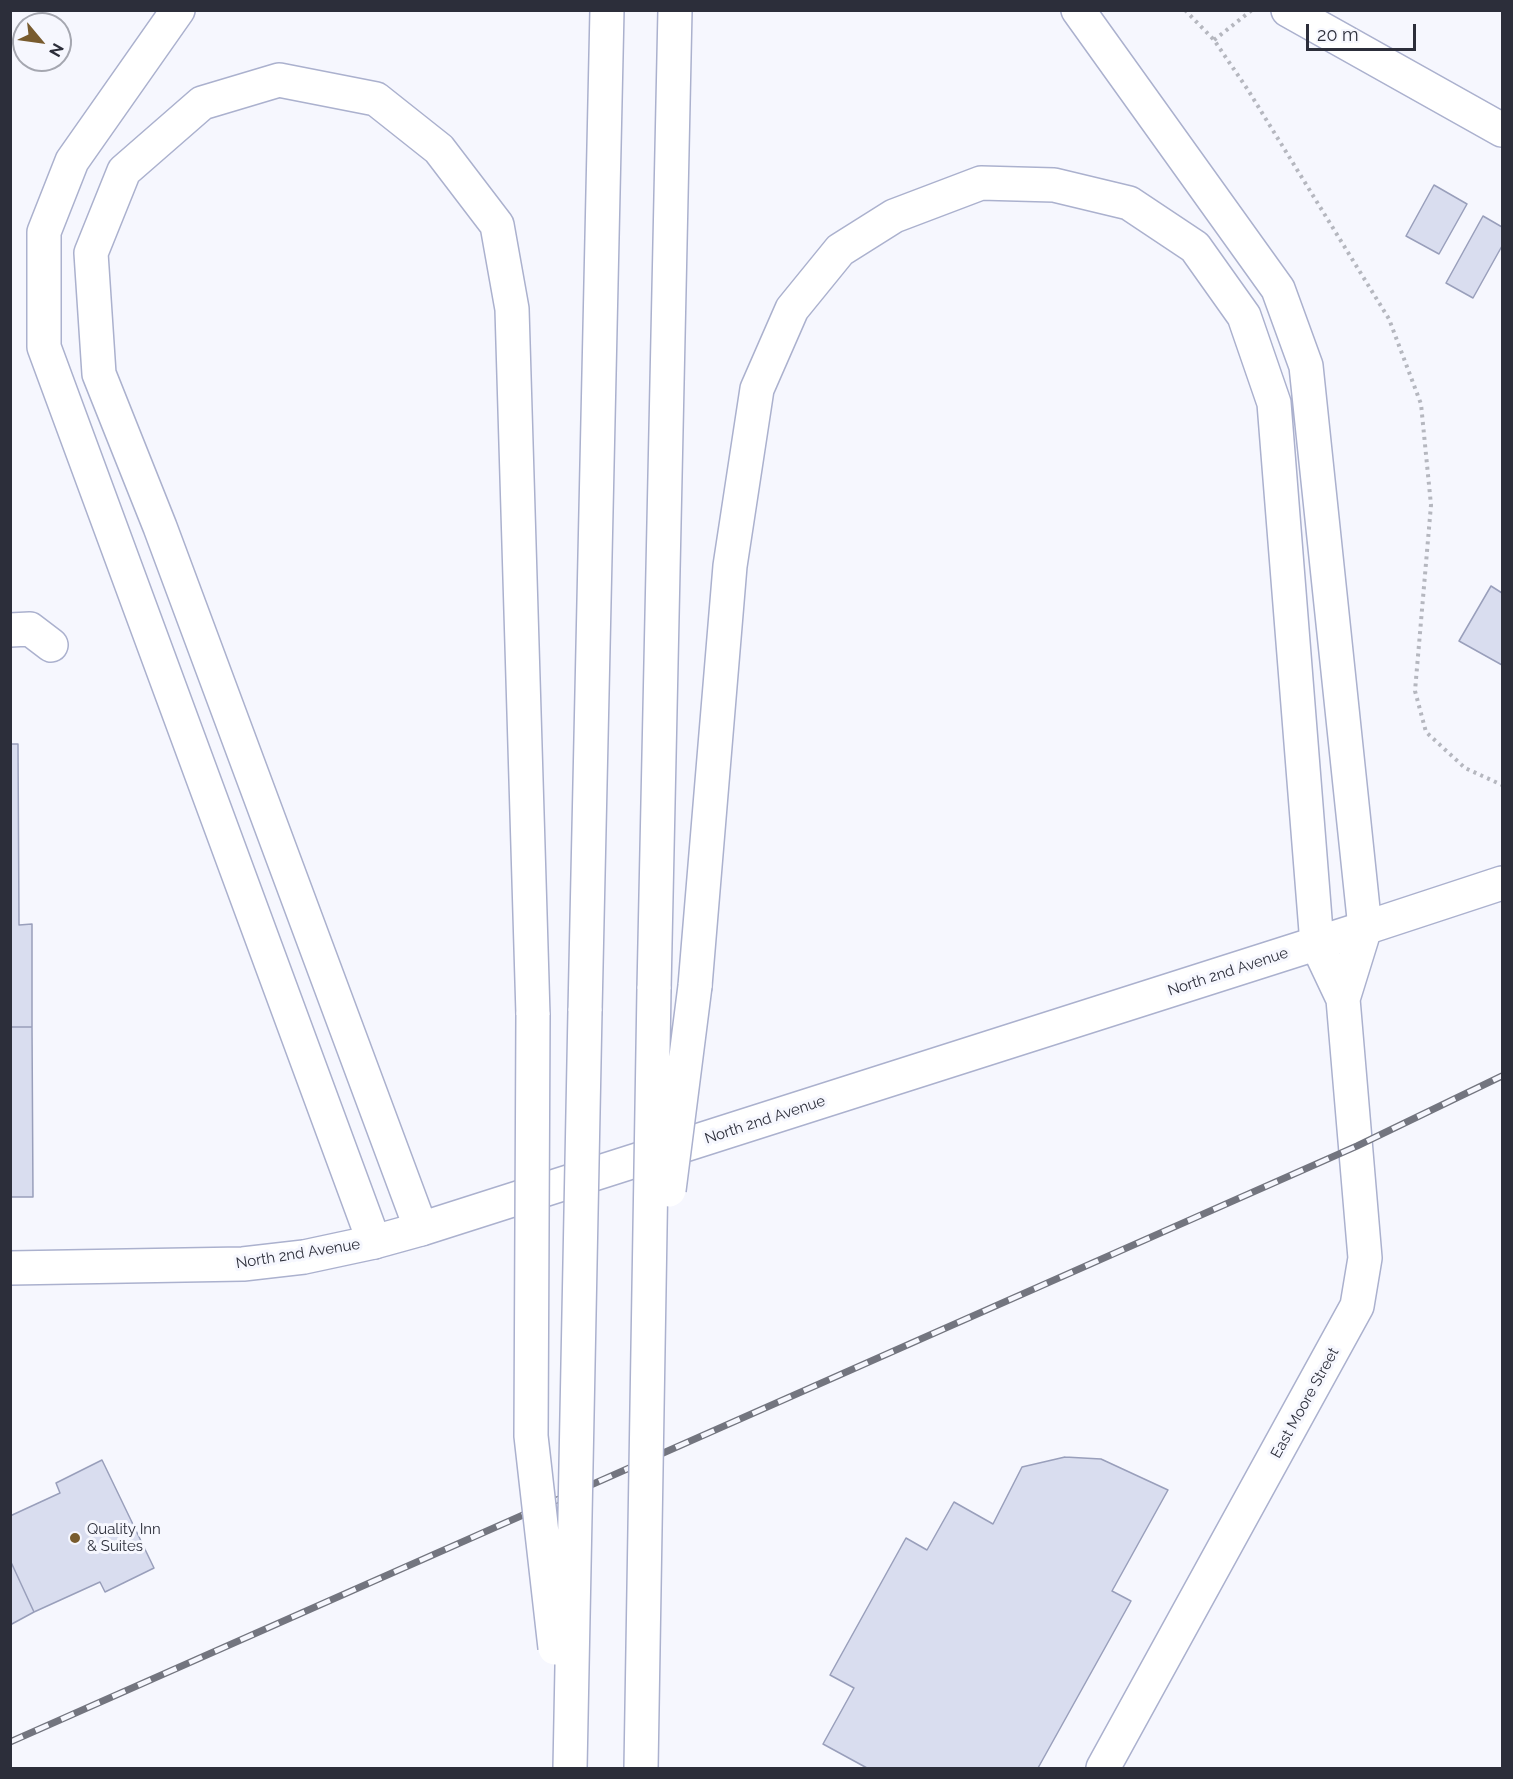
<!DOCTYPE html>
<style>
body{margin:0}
#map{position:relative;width:1513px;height:1779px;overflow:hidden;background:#f6f7fe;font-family:Raleway,sans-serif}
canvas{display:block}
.frame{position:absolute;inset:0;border:12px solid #2c2e3a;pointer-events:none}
.north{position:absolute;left:12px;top:12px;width:60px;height:60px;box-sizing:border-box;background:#f6f7fe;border:2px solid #a5a7b0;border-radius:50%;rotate:119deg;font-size:16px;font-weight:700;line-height:24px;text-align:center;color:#2c2e3a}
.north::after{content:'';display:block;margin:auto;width:21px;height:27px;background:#785b2e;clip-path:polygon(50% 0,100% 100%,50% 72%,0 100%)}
.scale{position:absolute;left:1306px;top:24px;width:110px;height:27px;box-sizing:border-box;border:3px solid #2c2e3a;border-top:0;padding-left:8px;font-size:18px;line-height:21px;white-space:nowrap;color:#2c2e3a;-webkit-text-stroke:4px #f6f7fe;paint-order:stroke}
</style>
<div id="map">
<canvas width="1513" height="1779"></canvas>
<div class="frame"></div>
<div class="north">N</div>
<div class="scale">20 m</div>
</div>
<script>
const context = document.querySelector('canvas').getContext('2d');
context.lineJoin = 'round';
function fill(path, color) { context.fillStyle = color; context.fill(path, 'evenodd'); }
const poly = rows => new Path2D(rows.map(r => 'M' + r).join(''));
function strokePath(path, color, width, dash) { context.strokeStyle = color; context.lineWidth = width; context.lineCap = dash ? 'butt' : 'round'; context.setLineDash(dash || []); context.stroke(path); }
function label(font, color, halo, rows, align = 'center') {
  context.font = font + ' Raleway,sans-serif'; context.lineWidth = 6; context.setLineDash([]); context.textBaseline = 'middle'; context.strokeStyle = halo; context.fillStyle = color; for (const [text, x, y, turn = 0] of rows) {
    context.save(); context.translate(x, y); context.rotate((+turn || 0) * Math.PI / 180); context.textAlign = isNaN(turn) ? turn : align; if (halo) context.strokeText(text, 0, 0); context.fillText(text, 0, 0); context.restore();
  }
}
const building = poly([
 [1434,185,1467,204,1439,254,1406,236,1434,185],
 [1483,216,1502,227,1502,246,1473,298,1446,283,1483,216],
 [1491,586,1502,593,1502,665,1459,641,1491,586],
 [10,744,18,744,19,925,32,924,32,1027,10,1027,10,744],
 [10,1027,32,1027,33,1197,10,1197,10,1027],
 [1065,1457,1101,1459,1168,1490,1112,1591,1131,1601,1038,1768,867,1768,823,1744,854,1688,830,1675,906,1538,927,1550,954,1502,993,1524,1022,1467,1065,1457],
 [102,1460,154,1568,105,1592,100,1582,34,1612,10,1560,10,1516,60,1493,56,1483,102,1460],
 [10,1560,34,1612,10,1625,10,1560]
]);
fill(building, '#d9ddef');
strokePath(building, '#999fbb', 1.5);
const minor = poly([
 [1288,10,1502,130],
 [10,630,30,629,51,645],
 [1343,999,1365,928],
 [1103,1768,1357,1306,1365,1258,1343,999,1317,944]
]);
const tertiary = poly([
 [1365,928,1502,883]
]);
const secondary = poly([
 [10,1268,243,1264,304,1257,374,1242,421,1229,1365,928]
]);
const motorway = poly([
 [178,10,72,161,44,232,44,347,374,1242],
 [1078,10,1278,289,1306,366,1365,928],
 [695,986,730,566,757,389,792,309,840,250,894,216,981,183,1054,185,1129,203,1195,247,1244,316,1274,403,1317,944],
 [654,989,675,10],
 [585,1011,607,10],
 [421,1229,160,527,99,374,91,253,124,171,202,103,279,80,376,99,439,149,497,225,512,309,533,1015]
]);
strokePath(minor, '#abb1ce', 36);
strokePath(tertiary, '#abb1ce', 36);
strokePath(secondary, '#abb1ce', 36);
strokePath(motorway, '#abb1ce', 36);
strokePath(poly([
 [1185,10,1214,40,1248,90,1389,319,1421,404,1431,505,1415,691,1426,732,1465,768,1502,785],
 [1214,40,1252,10]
]), '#b5b7bf', 4, [3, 4.5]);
strokePath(minor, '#fff', 33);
strokePath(tertiary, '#fff', 33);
strokePath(secondary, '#fff', 33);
strokePath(motorway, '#fff', 33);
const rail = poly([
 [10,1742,1357,1146,1502,1076]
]);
strokePath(rail, '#73757f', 7);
strokePath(rail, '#f6f7fe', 4.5, [14]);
const motorwayBridge = poly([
 [533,1015,531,1436,555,1648],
 [669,1190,695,986],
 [570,1768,585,1011],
 [641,1768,654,989]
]);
strokePath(motorwayBridge, '#abb1ce', 36, []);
strokePath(motorwayBridge, '#fff', 33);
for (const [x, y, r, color] of [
 [75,1538,6,"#785b2e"]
]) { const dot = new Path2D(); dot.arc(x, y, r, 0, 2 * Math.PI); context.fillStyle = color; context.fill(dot); strokePath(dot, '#f6f7fe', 2); }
label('15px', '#2c2e3a', '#f6f7fe', [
 ["North 2nd Avenue",1228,972,-18],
 ["North 2nd Avenue",765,1120,-18],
 ["North 2nd Avenue",298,1254,-9],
 ["East Moore Street",1305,1403,-61]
]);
label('15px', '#2c2e3a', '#f6f7fe', [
 ["Quality Inn",87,1529],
 ["& Suites",87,1546]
], 'left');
</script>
